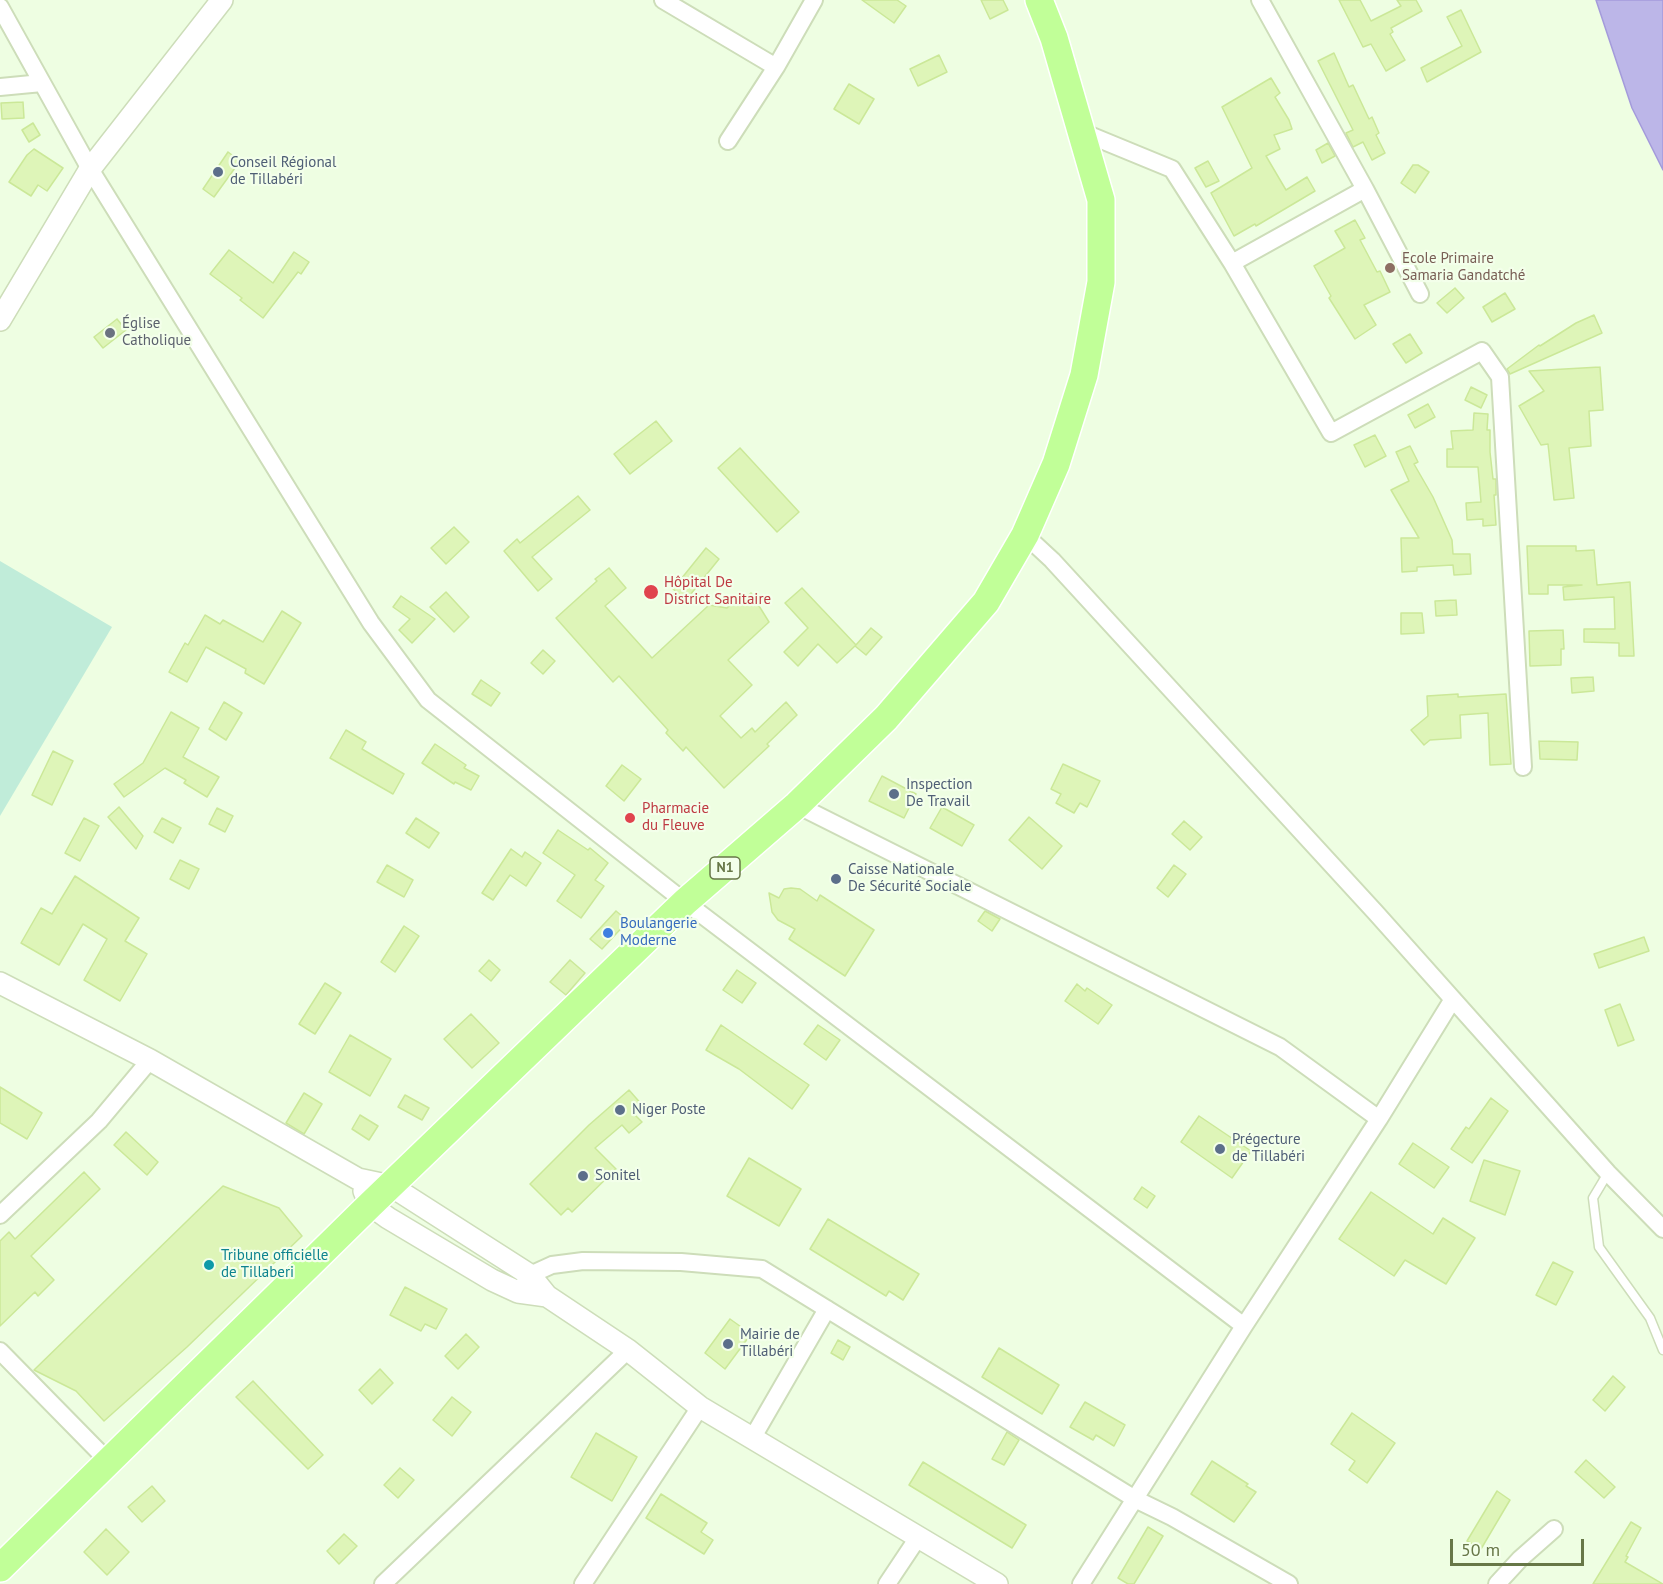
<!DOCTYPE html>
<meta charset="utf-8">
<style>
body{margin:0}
#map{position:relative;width:1663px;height:1584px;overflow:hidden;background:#eefee2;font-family:"PT Sans",sans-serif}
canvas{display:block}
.scale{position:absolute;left:1450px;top:1539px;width:134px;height:27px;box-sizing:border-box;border:3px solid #677747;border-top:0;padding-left:8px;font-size:18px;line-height:21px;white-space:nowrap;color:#677747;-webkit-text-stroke:4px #f3ffea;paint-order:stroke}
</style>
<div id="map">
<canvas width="1663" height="1584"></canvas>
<div class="scale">50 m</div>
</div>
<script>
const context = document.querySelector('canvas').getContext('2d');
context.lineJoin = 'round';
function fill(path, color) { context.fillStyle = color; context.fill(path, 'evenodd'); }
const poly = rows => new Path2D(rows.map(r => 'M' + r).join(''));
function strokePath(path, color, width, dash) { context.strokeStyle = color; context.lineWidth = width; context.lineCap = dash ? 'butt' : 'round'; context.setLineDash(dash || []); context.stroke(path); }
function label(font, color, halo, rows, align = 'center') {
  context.font = font + ' "PT Sans",sans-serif'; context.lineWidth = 4.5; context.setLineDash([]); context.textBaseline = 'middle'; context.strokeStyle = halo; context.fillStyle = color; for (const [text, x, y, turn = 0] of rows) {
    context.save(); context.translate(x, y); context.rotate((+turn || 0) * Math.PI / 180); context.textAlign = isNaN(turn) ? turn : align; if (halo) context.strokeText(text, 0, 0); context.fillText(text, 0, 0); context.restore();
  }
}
fill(poly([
 [0,561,112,627,0,816]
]), '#c0ecd9');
const water = poly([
 [1596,0,1663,0,1663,170,1632,108,1596,0]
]);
fill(water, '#bcb6e8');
strokePath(water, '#a49bdb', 1.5);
const building = poly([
 [862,0,897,0,906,6,894,23,862,0],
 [981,0,1003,0,1008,10,990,19,981,0],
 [1339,0,1360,0,1371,21,1401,6,1397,0,1416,0,1422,11,1391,28,1393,32,1390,34,1405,60,1386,71,1371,44,1363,47,1339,0],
 [1461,10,1481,52,1427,82,1421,68,1462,46,1447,17,1461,10],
 [1334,53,1349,87,1353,85,1369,119,1372,117,1379,133,1376,135,1385,153,1372,160,1363,142,1353,147,1346,133,1353,130,1318,61,1334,53],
 [939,55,947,72,918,86,910,69,939,55],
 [1271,78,1280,93,1275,97,1289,120,1292,129,1274,135,1280,149,1266,156,1286,190,1307,177,1315,191,1256,226,1255,224,1234,236,1211,193,1252,168,1222,107,1271,78],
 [849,84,874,99,859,124,834,109,849,84],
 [23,102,24,118,2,119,1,103,23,102],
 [33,123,40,135,29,142,22,130,33,123],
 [1328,143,1335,156,1322,163,1316,150,1328,143],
 [34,149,63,168,47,191,38,185,31,196,9,182,27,155,34,149],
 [228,152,240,161,214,197,203,189,228,152],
 [1208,161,1219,181,1206,187,1195,168,1208,161],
 [1413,165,1418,165,1429,172,1415,193,1401,183,1413,165],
 [1355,220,1365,238,1360,240,1377,272,1380,271,1390,292,1364,305,1376,325,1355,339,1329,298,1331,296,1314,266,1345,248,1335,231,1355,220],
 [229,250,273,283,294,252,309,262,301,274,298,272,263,318,240,300,242,298,210,274,229,250],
 [1455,288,1464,298,1447,313,1437,303,1455,288],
 [1505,293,1515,309,1492,322,1483,307,1505,293],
 [1594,315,1602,333,1510,374,1507,369,1539,345,1540,346,1576,323,1594,315],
 [117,319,126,330,103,348,94,337,117,319],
 [1410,334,1422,353,1406,363,1393,344,1410,334],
 [1600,367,1603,410,1589,411,1591,446,1569,448,1574,498,1554,500,1548,444,1541,445,1519,406,1544,391,1529,371,1600,367],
 [1471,387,1487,395,1481,408,1465,400,1471,387],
 [1428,404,1435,417,1415,428,1408,415,1428,404],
 [1474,413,1488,414,1487,430,1490,430,1490,452,1493,479,1496,479,1496,495,1494,495,1496,525,1483,526,1483,519,1467,520,1466,503,1481,502,1478,467,1447,467,1447,449,1453,449,1451,431,1473,430,1474,413],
 [656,421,672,441,630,474,614,454,656,421],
 [1375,435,1386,456,1365,467,1354,445,1375,435],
 [1410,446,1418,462,1414,464,1433,497,1452,540,1453,554,1470,554,1471,574,1454,575,1453,565,1417,567,1417,571,1402,572,1401,538,1419,538,1391,490,1409,481,1396,452,1410,446],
 [740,448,799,512,777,532,718,468,740,448],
 [578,496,590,510,532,557,552,579,538,591,504,551,517,539,520,543,578,496],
 [454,527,469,542,446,564,431,548,454,527],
 [1527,546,1576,546,1576,551,1594,550,1597,585,1630,582,1634,656,1619,656,1619,643,1584,642,1584,629,1615,629,1614,597,1564,600,1563,587,1582,585,1548,585,1548,594,1529,594,1527,546],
 [706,548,719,559,686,600,673,589,706,548],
 [609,568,626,588,605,606,652,658,709,605,727,608,735,600,741,604,751,593,769,622,728,660,752,685,720,716,741,738,752,728,755,732,786,702,797,715,767,744,769,746,724,788,686,747,683,751,666,733,668,730,619,676,613,682,556,618,597,581,595,579,609,568],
 [802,588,856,645,837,663,818,644,798,666,784,652,808,628,785,603,802,588],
 [446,592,469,617,454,632,430,607,446,592],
 [401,596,435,619,412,643,399,630,410,619,393,607,401,596],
 [1456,600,1457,615,1436,616,1435,601,1456,600],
 [282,611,301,623,264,684,245,673,246,669,206,647,187,682,169,672,185,643,188,645,205,615,220,624,223,620,263,642,282,611],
 [1401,613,1422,613,1424,633,1401,634,1401,613],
 [871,628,882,637,866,655,855,646,871,628],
 [1563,630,1564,649,1561,649,1561,665,1530,666,1529,631,1563,630],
 [543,650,555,661,543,674,531,663,543,650],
 [1593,677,1594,691,1572,693,1571,678,1593,677],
 [481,680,500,693,491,706,472,694,481,680],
 [1458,694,1458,697,1506,694,1511,764,1490,765,1488,713,1460,715,1461,738,1430,740,1424,745,1411,730,1428,716,1427,696,1458,694],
 [224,702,242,713,226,740,209,729,224,702],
 [171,712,199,728,183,757,219,777,207,797,184,783,186,780,165,768,124,797,114,784,143,763,171,712],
 [346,730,366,742,362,749,404,774,393,794,330,758,346,730],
 [1539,741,1578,742,1577,760,1540,759,1539,741],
 [435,744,466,765,464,768,479,776,471,790,455,782,454,784,422,763,435,744],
 [53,751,73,761,52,805,32,795,53,751],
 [1063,764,1100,781,1087,807,1080,803,1074,813,1056,803,1061,794,1051,789,1063,764],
 [622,765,641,779,624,801,606,786,622,765],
 [882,776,916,794,904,818,869,801,882,776],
 [119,807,143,836,136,849,108,817,119,807],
 [942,807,974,825,962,846,930,828,942,807],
 [217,808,233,816,225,832,209,824,217,808],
 [1029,817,1062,846,1042,869,1009,840,1029,817],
 [84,818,99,826,80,861,65,853,84,818],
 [162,818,181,828,173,843,154,832,162,818],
 [416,818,439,833,429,848,406,833,416,818],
 [1184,821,1202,837,1190,850,1172,834,1184,821],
 [558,830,588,850,590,848,608,863,595,880,604,886,581,918,557,901,575,875,543,853,558,830],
 [511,849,522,857,525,852,541,863,526,886,510,875,493,900,482,893,511,849],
 [180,860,199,869,189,889,170,879,180,860],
 [387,865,413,880,404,897,377,882,387,865],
 [1174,865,1186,874,1168,897,1157,888,1174,865],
 [75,876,139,918,125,941,147,954,120,1001,84,980,107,939,83,924,59,965,21,943,41,908,52,914,75,876],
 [791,888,800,889,817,901,820,895,874,930,845,976,789,939,795,929,778,920,772,912,769,893,779,898,784,889,791,888],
 [616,911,628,921,602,949,590,939,616,911],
 [985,911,1000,919,992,931,978,921,985,911],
 [404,926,419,936,395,972,381,962,404,926],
 [1644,937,1649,951,1599,968,1594,954,1644,937],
 [489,960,500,970,491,981,479,971,489,960],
 [570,960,585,973,566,995,550,982,570,960],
 [737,970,756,983,742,1003,723,990,737,970],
 [325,983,341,993,315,1034,299,1024,325,983],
 [1077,984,1085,991,1087,988,1112,1005,1098,1024,1065,1001,1077,984],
 [1620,1004,1634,1040,1618,1046,1605,1010,1620,1004],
 [471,1014,499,1043,472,1068,444,1039,471,1014],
 [721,1025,809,1085,792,1109,739,1069,706,1050,721,1025],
 [818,1025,840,1040,826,1060,804,1044,818,1025],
 [350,1035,391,1059,370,1096,329,1072,350,1035],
 [0,1087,42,1113,27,1139,0,1123,0,1087],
 [629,1090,643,1106,634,1114,642,1122,629,1133,622,1125,595,1148,616,1169,572,1212,568,1208,561,1215,530,1184,589,1125,629,1090],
 [304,1093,322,1104,304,1134,286,1123,304,1093],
 [405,1095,429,1108,422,1120,398,1107,405,1095],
 [1491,1098,1508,1111,1472,1163,1451,1149,1466,1127,1469,1129,1491,1098],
 [360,1115,378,1126,369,1140,352,1129,360,1115],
 [1199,1116,1251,1151,1232,1178,1181,1142,1199,1116],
 [126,1132,158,1162,147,1175,114,1145,126,1132],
 [1413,1143,1449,1167,1434,1188,1399,1164,1413,1143],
 [749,1158,801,1189,779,1226,727,1196,749,1158],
 [1484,1160,1520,1171,1505,1215,1470,1201,1484,1160],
 [84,1172,100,1189,31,1256,54,1280,38,1296,35,1292,0,1326,0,1241,9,1232,15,1239,84,1172],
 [223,1186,279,1208,302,1236,187,1347,104,1421,76,1391,34,1370,223,1186],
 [1142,1187,1155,1196,1147,1208,1134,1199,1142,1187],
 [1371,1192,1433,1234,1443,1218,1475,1238,1446,1284,1405,1260,1394,1276,1339,1239,1371,1192],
 [828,1219,919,1274,903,1300,889,1291,886,1296,810,1249,828,1219],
 [1553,1262,1573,1272,1556,1305,1536,1295,1553,1262],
 [405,1287,447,1309,436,1329,425,1324,421,1331,390,1315,405,1287],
 [730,1319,751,1334,725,1369,705,1353,730,1319],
 [466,1334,479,1347,458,1369,445,1356,466,1334],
 [838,1340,850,1347,843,1360,831,1353,838,1340],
 [999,1348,1059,1385,1042,1414,982,1377,999,1348],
 [380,1369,393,1383,372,1404,359,1390,380,1369],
 [1613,1376,1625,1387,1605,1411,1593,1400,1613,1376],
 [253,1381,323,1455,308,1469,236,1397,253,1381],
 [452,1397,471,1412,452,1436,433,1420,452,1397],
 [1085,1402,1125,1425,1114,1446,1096,1435,1093,1440,1070,1427,1085,1402],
 [1352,1413,1395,1443,1367,1483,1349,1470,1355,1461,1331,1444,1352,1413],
 [1007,1432,1019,1440,1004,1465,992,1459,1007,1432],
 [596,1433,637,1457,612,1501,571,1477,596,1433],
 [1586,1460,1615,1487,1604,1498,1575,1472,1586,1460],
 [1212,1461,1248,1484,1246,1486,1256,1492,1234,1522,1191,1494,1212,1461],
 [923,1462,1026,1525,1012,1548,909,1485,923,1462],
 [400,1468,414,1480,398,1498,384,1485,400,1468],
 [152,1486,165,1501,142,1522,128,1507,152,1486],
 [1497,1491,1510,1500,1481,1549,1467,1541,1497,1491],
 [661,1494,707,1523,701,1532,713,1540,704,1554,646,1518,661,1494],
 [1631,1522,1641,1528,1626,1556,1628,1557,1625,1562,1663,1584,1593,1584,1631,1522],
 [1148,1527,1163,1536,1134,1584,1128,1584,1118,1578,1148,1527],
 [106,1529,129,1552,107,1575,84,1552,106,1529],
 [344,1534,357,1546,339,1564,327,1551,344,1534]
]);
fill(building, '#def5b8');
strokePath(building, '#cbe898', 1.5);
const service = poly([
 [1608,1173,1593,1198,1599,1247,1650,1318,1663,1350]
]);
const minor = poly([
 [663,0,776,67],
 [1260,0,1365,189,1420,294],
 [0,7,90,169,371,623,428,700,685,902,1244,1326],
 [0,87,42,83],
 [1082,132,1172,169,1232,263,1331,433,1482,351,1500,377,1523,767],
 [728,141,776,67,814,0],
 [1232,263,1365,189],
 [1025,535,1052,560,1376,913,1608,1173,1663,1229],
 [797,805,1280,1047,1379,1119],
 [0,1215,99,1121,150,1060],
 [524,1284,530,1275,552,1265,583,1261,681,1262,762,1269,1135,1499,1172,1517,1289,1584],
 [0,1351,108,1461],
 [753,1437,827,1309],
 [383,1584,628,1350],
 [583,1584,700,1407],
 [887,1584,919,1536],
 [1081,1584,1244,1326,1379,1119,1453,999],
 [1497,1584,1520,1559,1554,1529]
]);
const tertiary = poly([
 [0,320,90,169,222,0],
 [0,983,150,1060,358,1179,391,1186,530,1275,547,1296,628,1350,700,1407,997,1584],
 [364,1191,370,1205,388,1218,492,1280,518,1292,547,1296]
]);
const primary = poly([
 [0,1568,370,1205,685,902,797,805,886,718,986,602,1025,535,1056,464,1084,375,1101,282,1101,200,1054,38,1039,0]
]);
strokePath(service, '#cdddb9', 11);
strokePath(minor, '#cdddb9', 20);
strokePath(tertiary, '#cdddb9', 24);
strokePath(primary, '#fff', 30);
strokePath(service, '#fff', 8);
strokePath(minor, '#fff', 16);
strokePath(tertiary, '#fff', 21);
strokePath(primary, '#c1ff98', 27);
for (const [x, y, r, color] of [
 [218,172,6,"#5c6f8a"],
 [1390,268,6,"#8d6e63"],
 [110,333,6,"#6b7280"],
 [651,592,8,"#e0444e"],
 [894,794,6,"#5c6f8a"],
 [630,818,6,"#e0444e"],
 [836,879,6,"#5c6f8a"],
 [608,933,6,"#3f7fe0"],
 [620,1110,6,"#5c6f8a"],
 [1220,1149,6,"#5c6f8a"],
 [583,1176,6,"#5c6f8a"],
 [209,1265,6,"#0f9aa8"],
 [728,1344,6,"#5c6f8a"]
]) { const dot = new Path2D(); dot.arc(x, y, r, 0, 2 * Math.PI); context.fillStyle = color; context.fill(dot); strokePath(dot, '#f3ffea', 2); }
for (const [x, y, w] of [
 [725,868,30]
]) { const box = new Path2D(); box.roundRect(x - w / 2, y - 11, w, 22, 4.5); context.fillStyle = '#f3ffea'; context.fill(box); strokePath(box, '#677747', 1.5); }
label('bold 14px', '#677747', null, [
 ["N1",725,868]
]);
label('15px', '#4e5e75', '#f3ffea', [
 ["Conseil Régional",230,163],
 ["de Tillabéri",230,180],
 ["Inspection",906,785],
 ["De Travail",906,802],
 ["Caisse Nationale",848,870],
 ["De Sécurité Sociale",848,887],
 ["Niger Poste",632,1110],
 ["Prégecture",1232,1140],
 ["de Tillabéri",1232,1157],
 ["Sonitel",595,1176],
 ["Mairie de",740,1335],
 ["Tillabéri",740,1352]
], 'left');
label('15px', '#785e54', '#f3ffea', [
 ["Ecole Primaire",1402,259],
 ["Samaria Gandatché",1402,276]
], 'left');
label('15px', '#5b616d', '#f3ffea', [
 ["Église",122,324],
 ["Catholique",122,341]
], 'left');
label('15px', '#be3a42', '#f3ffea', [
 ["Hôpital De",664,583],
 ["District Sanitaire",664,600],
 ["Pharmacie",642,809],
 ["du Fleuve",642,826]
], 'left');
label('15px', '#366cbe', '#f3ffea', [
 ["Boulangerie",620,924],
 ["Moderne",620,941]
], 'left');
label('15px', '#0d838f', '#f3ffea', [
 ["Tribune officielle",221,1256],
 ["de Tillaberi",221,1273]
], 'left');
</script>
